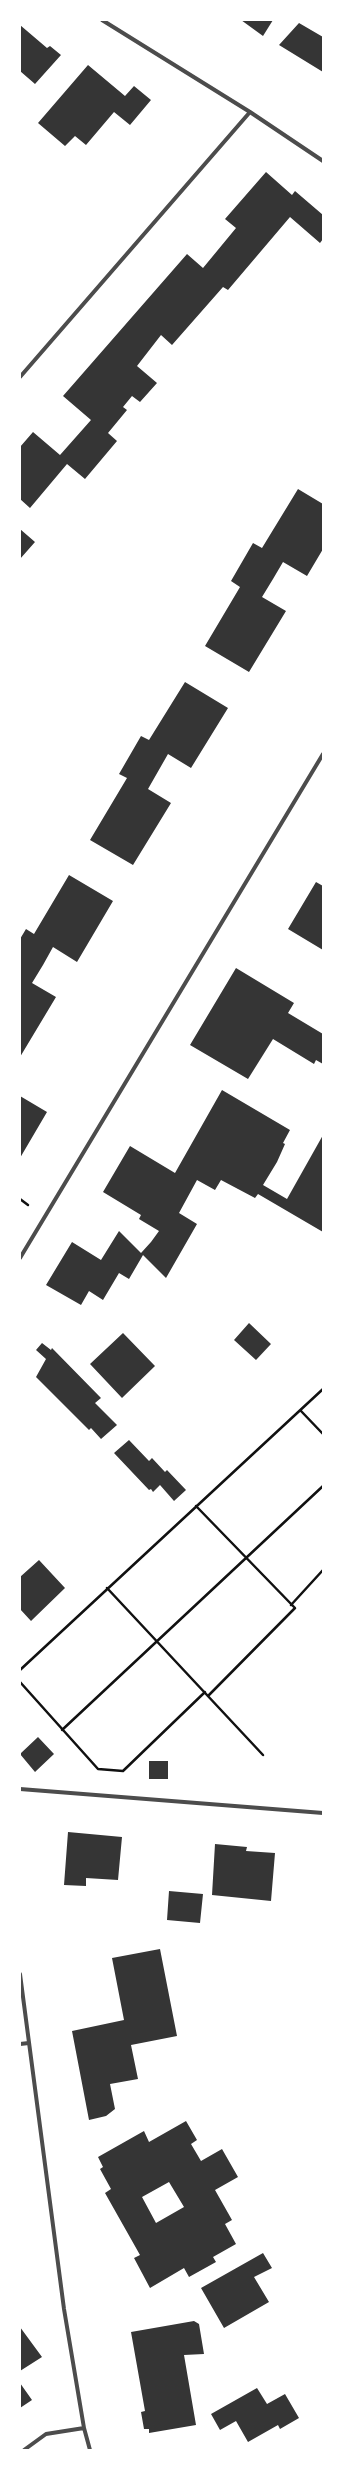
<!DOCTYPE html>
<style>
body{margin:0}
#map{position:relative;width:343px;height:2470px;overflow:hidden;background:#fff;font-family:Barlow,sans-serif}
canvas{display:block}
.frame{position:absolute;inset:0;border:21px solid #fff;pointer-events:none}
</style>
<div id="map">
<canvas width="343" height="2470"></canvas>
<div class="frame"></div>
</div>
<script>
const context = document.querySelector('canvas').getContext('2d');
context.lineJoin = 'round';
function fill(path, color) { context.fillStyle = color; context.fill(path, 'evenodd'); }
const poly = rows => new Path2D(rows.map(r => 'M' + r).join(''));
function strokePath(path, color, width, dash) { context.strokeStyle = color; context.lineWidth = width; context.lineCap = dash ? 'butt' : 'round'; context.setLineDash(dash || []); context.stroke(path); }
fill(poly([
 [241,20,273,20,263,36],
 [299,23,323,37,323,72,279,45],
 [20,25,47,48,50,46,61,55,35,84,20,71],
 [88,65,125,96,134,86,151,100,130,125,114,112,86,145,75,136,65,146,38,123],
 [266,172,292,195,295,191,323,215,323,239,320,243,290,217,228,290,223,287,172,345,161,335,137,366,157,383,140,402,132,396,123,407,127,410,108,433,117,441,85,479,67,464,30,508,20,499,20,447,33,432,60,455,91,420,63,396,187,254,203,268,236,228,225,219],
 [298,489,323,504,323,549,307,576,283,562,273,579,262,597,286,611,249,672,205,646,240,587,231,581,253,543,262,548],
 [20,529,35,542,20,559],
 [185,682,228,708,191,768,168,754,148,789,171,803,133,865,90,840,127,778,119,774,141,736,149,740],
 [69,875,113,901,77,962,53,947,43,965,32,983,56,997,20,1057,20,939,26,929,34,934],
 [316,882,323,886,323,950,288,929],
 [236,968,294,1003,288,1013,323,1034,323,1064,316,1060,314,1064,273,1039,248,1079,190,1045],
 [222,1090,290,1130,283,1143,285,1144,277,1162,263,1185,287,1199,323,1135,323,1232,258,1194,255,1198,221,1180,215,1190,197,1180,179,1213,197,1224,166,1278,143,1255,129,1279,119,1273,103,1300,89,1291,81,1305,46,1285,72,1242,101,1260,119,1231,141,1253,151,1242,159,1231,139,1219,141,1215,103,1192,130,1146,175,1173],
 [20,1096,47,1112,20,1158],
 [249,1323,271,1344,256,1360,234,1340],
 [123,1333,155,1366,122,1398,90,1364],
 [42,1343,51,1350,52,1348,101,1398,95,1403,117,1425,101,1439,91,1428,89,1430,36,1377,46,1359,36,1350],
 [129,1440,149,1461,152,1458,165,1472,167,1470,186,1490,174,1501,160,1485,153,1492,151,1489,149,1490,114,1453],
 [39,1560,65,1588,31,1621,20,1609,20,1577],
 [38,1737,54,1754,35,1772,20,1754],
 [149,1761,168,1761,168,1779,149,1779],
 [68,1832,122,1837,118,1880,86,1878,86,1886,64,1885],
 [215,1844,247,1847,246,1851,275,1853,271,1901,212,1895],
 [169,1891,203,1894,200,1923,167,1920],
 [160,1949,177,2036,131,2045,138,2079,110,2084,115,2109,106,2116,89,2120,72,2031,124,2020,112,1958],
 [186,2121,197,2140,191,2144,201,2161,222,2149,238,2177,215,2190,232,2220,225,2224,236,2244,213,2257,216,2262,189,2277,184,2268,150,2288,134,2258,140,2255,105,2193,111,2189,100,2169,103,2167,98,2157,144,2131,149,2142],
 [169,2182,184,2207,156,2223,142,2197],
 [263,2253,272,2268,254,2277,269,2302,224,2328,201,2288],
 [194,2321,199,2324,204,2354,184,2355,196,2425,149,2433,149,2429,144,2429,141,2412,145,2411,131,2332],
 [20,2327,42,2357,20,2371],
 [20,2383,32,2400,20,2408],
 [257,2388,267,2404,285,2394,299,2418,280,2429,278,2425,248,2442,236,2421,220,2430,211,2414]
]), '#353535');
strokePath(poly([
 [20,1199,28,1205],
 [301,1411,323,1434],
 [196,1506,295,1608,208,1696],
 [107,1588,263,1755],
 [291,1605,323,1570],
 [20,1670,323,1389],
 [20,1682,98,1769,123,1771,205,1692],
 [62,1730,323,1486]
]), '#111', 2.5);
strokePath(poly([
 [102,20,250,112,323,161],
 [20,377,250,112],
 [20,1258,323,754],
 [20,1789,323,1813],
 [20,1974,64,2309,84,2428,90,2450],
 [20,2044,29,2043],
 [24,2450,46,2434,84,2428]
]), '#4c4c4c', 4);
</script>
